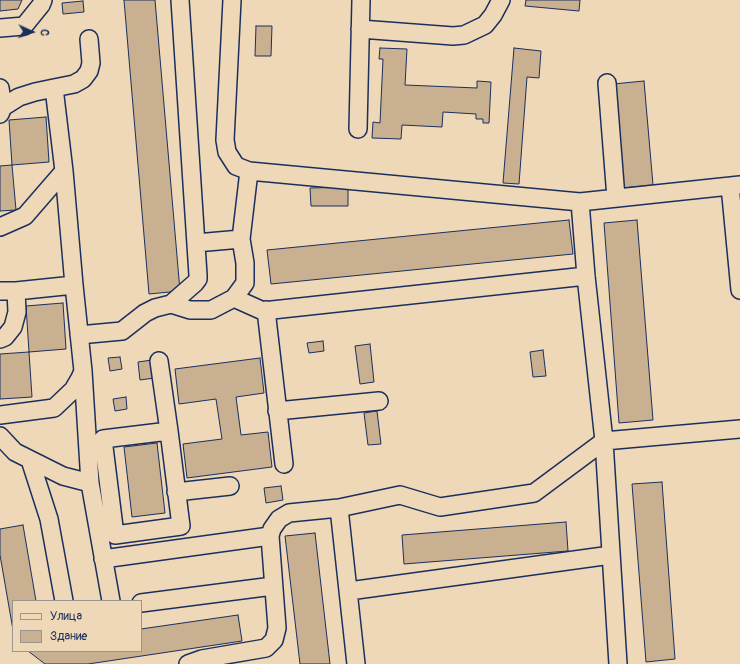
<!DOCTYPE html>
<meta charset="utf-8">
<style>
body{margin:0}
#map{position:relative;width:740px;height:664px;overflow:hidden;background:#eed8b7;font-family:Pangolin,sans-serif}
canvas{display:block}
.legend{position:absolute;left:12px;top:600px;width:130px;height:52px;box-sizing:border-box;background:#eed8b7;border:1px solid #9a9493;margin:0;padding:5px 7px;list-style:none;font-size:12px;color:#1b2f5e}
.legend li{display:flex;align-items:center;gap:8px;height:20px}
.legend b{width:20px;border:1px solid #9a9493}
.north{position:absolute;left:12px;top:12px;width:40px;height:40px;-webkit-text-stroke:3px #eed8b7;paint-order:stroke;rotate:93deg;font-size:11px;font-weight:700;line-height:16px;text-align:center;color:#1b2f5e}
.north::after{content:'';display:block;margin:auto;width:14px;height:18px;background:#1b2f5e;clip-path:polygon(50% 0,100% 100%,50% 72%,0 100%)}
</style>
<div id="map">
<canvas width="740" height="664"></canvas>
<ul class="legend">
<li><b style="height:5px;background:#eed8b7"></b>Улица</li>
<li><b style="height:11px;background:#c8b091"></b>Здание</li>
</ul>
<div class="north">С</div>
</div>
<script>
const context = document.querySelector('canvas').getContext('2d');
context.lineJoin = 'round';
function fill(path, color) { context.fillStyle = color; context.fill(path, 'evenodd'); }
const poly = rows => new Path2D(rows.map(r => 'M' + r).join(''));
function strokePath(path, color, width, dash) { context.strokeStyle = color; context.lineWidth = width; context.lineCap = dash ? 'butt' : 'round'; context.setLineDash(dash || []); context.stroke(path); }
const building = poly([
 [0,0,22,0,18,9,0,11,0,0],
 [124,0,155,0,180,291,149,294,124,0],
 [526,0,580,0,579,11,525,6,526,0],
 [83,1,84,12,63,14,62,3,83,1],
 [256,26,272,26,271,56,255,56,256,26],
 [380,48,407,49,405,85,477,88,477,81,491,82,489,123,483,123,483,119,476,119,476,114,443,112,442,127,402,125,401,139,372,138,373,122,380,123,383,59,379,59,380,48],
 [514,48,541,51,539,78,527,77,519,184,503,183,514,48],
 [644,81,653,185,623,188,613,84,644,81],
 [46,117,49,162,12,165,9,120,46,117],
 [12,165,16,210,0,211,0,166,12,165],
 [348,187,348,206,311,206,310,188,348,187],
 [569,220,573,254,271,284,267,250,569,220],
 [637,220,653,420,619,423,604,223,637,220],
 [63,303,66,349,29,352,26,306,63,303],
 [323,341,324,351,309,353,307,343,323,341],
 [370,344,374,382,360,384,355,346,370,344],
 [543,350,546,376,533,377,530,352,543,350],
 [29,352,32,397,0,399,0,354,29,352],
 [120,357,122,369,110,371,108,358,120,357],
 [260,358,264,393,236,397,241,435,268,432,272,467,187,478,183,444,222,439,216,399,179,404,175,369,260,358],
 [152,360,154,378,140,380,138,362,152,360],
 [126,397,127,409,115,411,113,399,126,397],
 [377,411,381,444,368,445,364,413,377,411],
 [157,443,165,513,132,517,124,447,157,443],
 [662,482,675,659,646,662,632,484,662,482],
 [281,486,283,500,266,503,264,488,281,486],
 [566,522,568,551,404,564,402,535,566,522],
 [23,525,36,601,13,601,13,630,0,555,0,529,23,525],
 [315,533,330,664,300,664,285,536,315,533],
 [238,615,242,641,88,664,45,664,28,651,141,651,141,629,238,615]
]);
fill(building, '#c8b091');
strokePath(building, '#1b2f5e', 1);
const minor = poly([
 [232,0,225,140,227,152,236,166,249,171],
 [0,28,24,26,41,5,43,0],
 [360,29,453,36,464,35,485,25,493,15,501,0],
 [607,83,616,198],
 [0,88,3,107],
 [0,114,3,107,19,97,35,92,54,88],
 [358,129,361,0],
 [730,186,740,290],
 [580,202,586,276,604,441,618,664],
 [0,227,25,216,64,171],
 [196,243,241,239],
 [0,291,16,291,74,285],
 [234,298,263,311,586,276],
 [171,304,195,283,198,279,198,275,180,0],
 [266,310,284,464],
 [79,335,122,331,145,313,155,308,171,304,190,310,211,310,234,298,245,283,245,263,241,239,249,171,580,202,740,185],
 [0,339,5,337,13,327,17,312,16,291],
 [159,361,169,431,181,526,115,535,103,439,169,431],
 [83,371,90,483,111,601],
 [277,411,379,401],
 [0,415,54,408,73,390,80,378,83,371,74,285,64,171,54,88,74,84,83,79,89,71,91,63,89,39],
 [0,436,15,452,63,476,90,483],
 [30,460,49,519,64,601],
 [176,492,230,486],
 [339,508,356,664],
 [103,559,270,536],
 [349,591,611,555],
 [141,603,273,586],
 [188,664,202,659,266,648,274,640,277,628,270,536,272,529,279,519,289,513,339,508,400,495,440,507,534,493,604,441,740,429]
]);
strokePath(minor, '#1b2f5e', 20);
strokePath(minor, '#eed8b7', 17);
</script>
